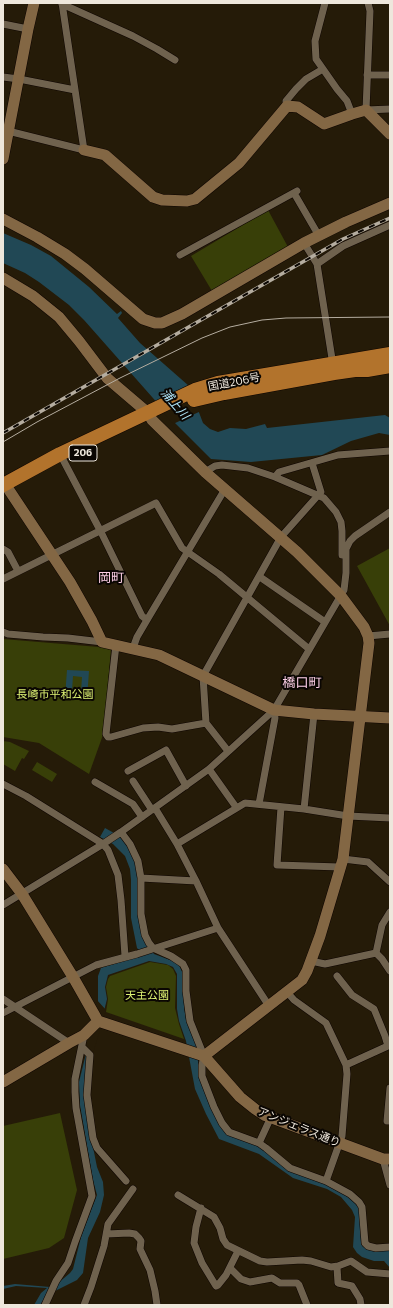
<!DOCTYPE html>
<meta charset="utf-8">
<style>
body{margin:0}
#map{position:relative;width:393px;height:1308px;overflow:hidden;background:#251b08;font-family:Commissioner,sans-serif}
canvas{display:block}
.frame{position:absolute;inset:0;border:4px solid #eee7dc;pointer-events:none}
</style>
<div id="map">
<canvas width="393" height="1308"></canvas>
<div class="frame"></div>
</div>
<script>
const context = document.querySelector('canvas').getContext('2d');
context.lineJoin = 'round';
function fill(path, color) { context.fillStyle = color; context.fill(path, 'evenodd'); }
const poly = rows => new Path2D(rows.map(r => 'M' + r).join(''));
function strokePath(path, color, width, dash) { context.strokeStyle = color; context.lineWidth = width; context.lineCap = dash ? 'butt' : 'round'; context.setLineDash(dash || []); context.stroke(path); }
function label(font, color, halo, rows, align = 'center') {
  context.font = font + ' Commissioner,"Noto Sans JP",sans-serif'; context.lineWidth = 4; context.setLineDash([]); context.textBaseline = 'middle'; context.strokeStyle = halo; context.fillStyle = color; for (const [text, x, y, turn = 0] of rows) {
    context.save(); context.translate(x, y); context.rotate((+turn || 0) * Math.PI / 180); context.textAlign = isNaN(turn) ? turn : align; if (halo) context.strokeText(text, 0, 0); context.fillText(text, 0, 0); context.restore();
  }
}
fill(poly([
 [268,210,288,247,212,291,191,256],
 [390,548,390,626,357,566],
 [3,639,111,648,104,732,89,774,39,743,3,737],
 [3,741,10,742,29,751,24,759,22,758,15,771,3,764],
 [37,762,57,774,52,782,32,770],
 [150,962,168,965,173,969,176,976,175,1008,179,1024,184,1039,106,1012,108,999,106,987,108,979,110,976],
 [60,1113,77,1190,64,1238,49,1248,3,1259,3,1126]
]), '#383f08');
fill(poly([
 [3,233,31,245,51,256,89,287,117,314,121,311,122,313,118,318,140,343,189,386,203,423,210,429,218,432,230,428,246,429,265,424,267,428,385,415,390,418,390,435,379,433,351,441,322,455,251,462,211,459,175,423,84,320,69,305,39,282,25,273,3,263],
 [67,670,89,671,87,699,65,697],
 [73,676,82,677,81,692,72,691],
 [105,828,123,838,132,853,137,867,146,943,154,954,178,963,183,974,184,1007,186,1020,196,1043,200,1077,224,1130,262,1147,275,1159,330,1185,352,1200,358,1207,360,1215,361,1244,363,1247,374,1251,390,1250,390,1268,384,1261,374,1261,362,1257,357,1253,353,1247,355,1217,352,1210,341,1197,327,1189,293,1178,259,1154,219,1139,206,1114,195,1089,186,1041,179,1021,177,1009,177,974,173,967,166,964,149,961,108,975,105,987,107,999,104,1011,89,1059,90,1132,97,1167,103,1182,104,1195,100,1212,88,1238,83,1273,77,1280,47,1295,40,1305,34,1305,41,1293,47,1288,16,1286,3,1289,3,1286,15,1284,50,1287,57,1284,70,1273,73,1269,81,1237,97,1195,93,1180,80,1105,79,1082,98,1005,98,976,101,968,144,955,137,948,131,918,131,880,130,869,125,856,113,844,100,837]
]), '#214855');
fill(poly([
 [190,384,201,411,173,424,155,402],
 [97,1000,106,1010,91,1060,84,1053]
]), '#251b08');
const street = poly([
 [325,3,315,41,316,59,337,89,347,101,352,114],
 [368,3,370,11,366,110,390,109],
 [62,4,133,36,157,49,175,60],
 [3,24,28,29],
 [367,75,390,75],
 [3,77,19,79,75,90],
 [287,106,286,101,296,89,306,79,323,69],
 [8,131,84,150,62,3],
 [294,193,319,236],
 [304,243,317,264],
 [180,255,297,191],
 [333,365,317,264,343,246,390,225],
 [60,454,101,532,142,616,147,620],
 [205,472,215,466,222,465,248,468,275,477,324,498,336,512,341,522,342,531,342,555],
 [275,477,279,472,338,455,390,451],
 [3,549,8,552,18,571],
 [260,577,325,622],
 [3,579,156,503,182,548,219,574,309,649],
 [3,632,8,634,43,637,68,638,102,642],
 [368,636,390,634],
 [116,645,106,734,108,737,111,737,143,728,158,727,172,729,206,723,228,751],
 [133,648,137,637,147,620,225,489],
 [206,723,203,676,281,537,321,492,312,463],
 [209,769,236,807],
 [128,771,166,750,186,786],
 [133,781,152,810],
 [95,782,133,804,142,817],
 [3,784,26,796,103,844,121,832,209,769,274,710,344,590,346,573,346,549,350,541,355,536,390,512],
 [259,804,275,718,274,710],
 [281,807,277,865,340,867],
 [155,808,177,844,196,881,218,928,269,1006],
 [304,809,314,714],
 [121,832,130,844,138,861,141,878,141,914,145,935,149,943,153,948,171,956,183,964,186,970,186,991,190,1021,204,1056,202,1065,202,1076,214,1107,222,1123,229,1132,259,1143,266,1148,290,1168,326,1181,350,1194,359,1202,362,1207,365,1243,368,1246,376,1248,390,1247],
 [177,844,245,803,304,809,348,816,390,818],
 [343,859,368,862,390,882],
 [141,878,196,881],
 [3,905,103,844,108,850,118,875,121,900,125,956],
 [376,953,382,925,390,912],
 [376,953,382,959,390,971],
 [311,961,325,964,376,953],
 [337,976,352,995,374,1009,385,1036,388,1046],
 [287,992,294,1000,326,1023,346,1065,347,1074,342,1136,326,1181],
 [3,999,69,1043],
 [3,1013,96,965,137,954,218,928],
 [82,1047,90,1055,87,1095,93,1138,97,1148,126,1181],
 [346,1065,390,1045],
 [390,1088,387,1121,390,1121],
 [259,1143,271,1117],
 [383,1159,390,1185],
 [178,1195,214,1217,220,1228,223,1239,227,1245,260,1261,267,1262,302,1260,311,1261,331,1267,338,1266,351,1261,367,1272,390,1274],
 [201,1208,196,1227,194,1243,202,1263,216,1286,218,1285,226,1275,238,1251],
 [107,1234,129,1233,135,1234,139,1238,141,1241,140,1249,150,1270,155,1291,157,1305],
 [337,1267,338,1283,352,1286,360,1299,361,1305],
 [230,1268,241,1279,250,1282,272,1278,280,1283,297,1283,299,1285,307,1305],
 [45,1305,56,1281,68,1263,75,1242,92,1196,76,1108,75,1092,75,1079,84,1035],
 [84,1305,91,1287,104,1246,108,1224,133,1189]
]);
const secondary = poly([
 [84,150,105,155,153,197,162,200,187,201,195,199,239,163,287,106,298,107,324,124,352,114,366,110,390,134],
 [3,159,28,29,34,3],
 [3,219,37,237,65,254,85,269,143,319,155,323,162,323,182,314,304,243,346,222,390,203],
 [3,278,33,296,59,317,79,341,107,378,148,413,152,420,205,472,297,552,341,596,364,627,368,636,369,643,343,859,320,936,307,971,302,980,204,1056],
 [5,484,70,582,92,621,102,642,159,655,274,710,314,714,390,718],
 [3,869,22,894,73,977,98,1021,204,1056,240,1097,255,1109,264,1115,383,1159,390,1159],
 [3,1082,69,1043,84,1035,98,1021]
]);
const highway = poly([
 [194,400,224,393,334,373,355,370,367,370,390,366],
 [3,485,60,454,195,390,218,383,390,354]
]);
strokePath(street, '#0e0500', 8);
strokePath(secondary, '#0e0500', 12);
strokePath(highway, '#0e0500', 15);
strokePath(street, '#6f624e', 7);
strokePath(secondary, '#836744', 11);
strokePath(highway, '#b2732c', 14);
strokePath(poly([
 [3,442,37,422,120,378,202,338,230,327,262,320,286,318,390,317]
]), '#b5ada0', 1);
const rail = poly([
 [3,433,278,276,343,239,390,218]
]);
strokePath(rail, '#b5ada0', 3.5);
strokePath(rail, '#0a0602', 2, [6]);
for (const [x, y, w] of [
 [83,453,28]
]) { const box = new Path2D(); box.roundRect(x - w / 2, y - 8, w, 16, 3); context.fillStyle = '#0a0602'; context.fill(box); strokePath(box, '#eee7dc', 1); }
label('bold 10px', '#eee7dc', null, [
 ["206",83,453]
]);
label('11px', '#eee7dc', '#0a0602', [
 ["国道206号",234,382,-11],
 ["アンジェラス通り",299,1127,22]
]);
label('11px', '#ddf173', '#0a0602', [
 ["長崎市平和公園",55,694],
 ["天主公園",147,995]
]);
label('italic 12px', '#b1e7fb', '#0a0602', [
 ["浦上川",175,404,49]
]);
label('13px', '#fccee6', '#0a0602', [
 ["岡町",111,578],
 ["橋口町",302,683]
]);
</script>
